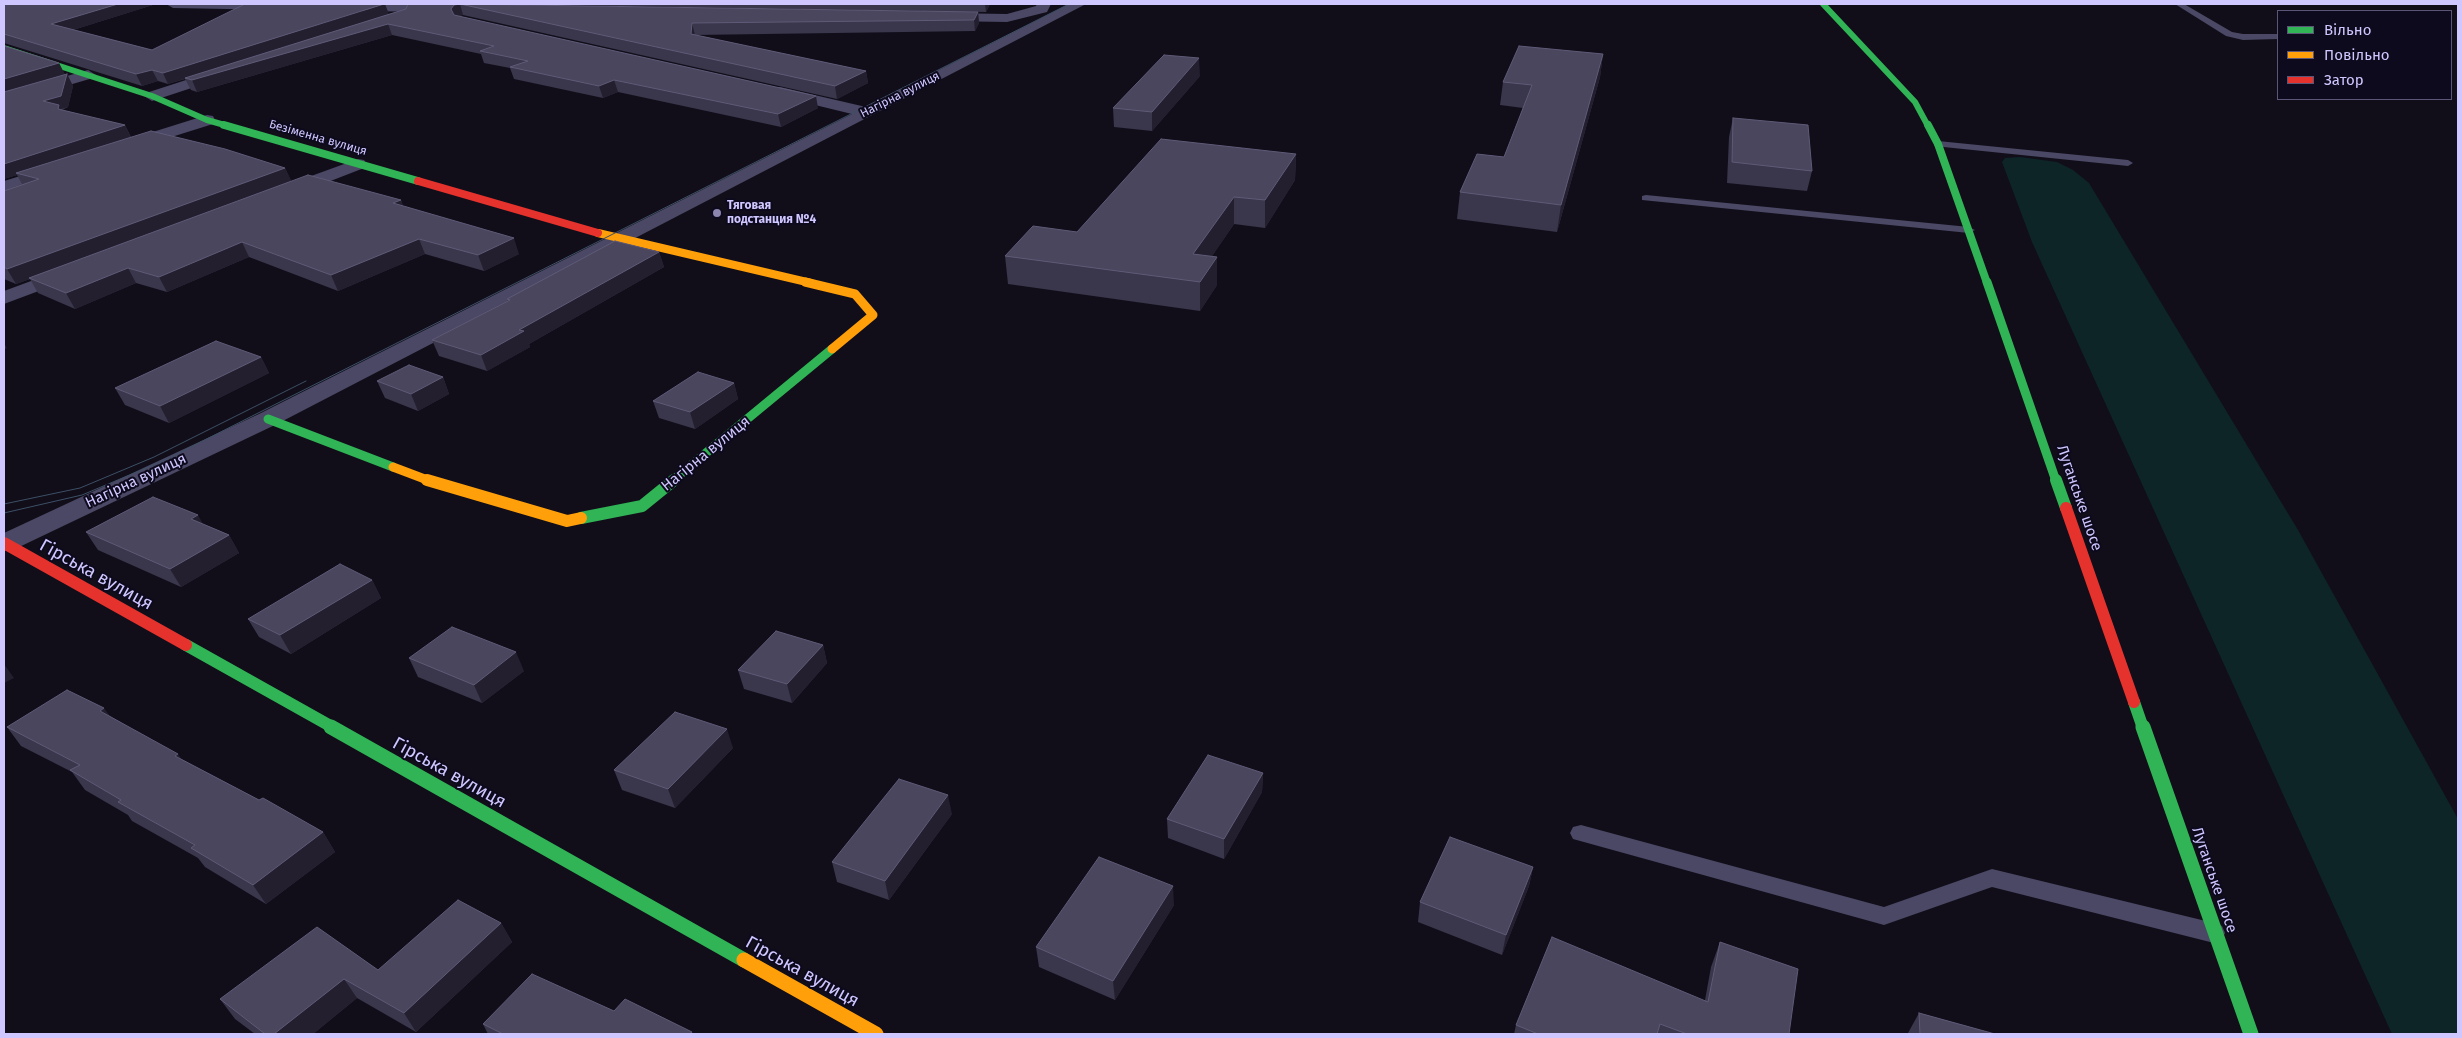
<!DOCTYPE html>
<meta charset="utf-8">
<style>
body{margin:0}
#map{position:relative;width:2462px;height:1038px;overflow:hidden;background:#110e1a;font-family:"Fira Sans",sans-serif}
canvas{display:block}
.frame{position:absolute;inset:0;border:5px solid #cfc7ff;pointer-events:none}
.legend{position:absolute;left:2277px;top:10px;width:175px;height:90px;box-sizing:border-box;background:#0e0a1e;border:1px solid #5b5678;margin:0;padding:6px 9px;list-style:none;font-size:15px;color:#cfc7ff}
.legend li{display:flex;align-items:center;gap:10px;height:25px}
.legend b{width:25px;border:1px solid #5b5678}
</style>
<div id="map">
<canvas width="2462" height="1038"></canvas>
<div class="frame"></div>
<ul class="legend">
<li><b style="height:6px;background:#30b455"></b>Вільно</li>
<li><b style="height:6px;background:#ff9f0a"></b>Повільно</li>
<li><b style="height:6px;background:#e5322d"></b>Затор</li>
</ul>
</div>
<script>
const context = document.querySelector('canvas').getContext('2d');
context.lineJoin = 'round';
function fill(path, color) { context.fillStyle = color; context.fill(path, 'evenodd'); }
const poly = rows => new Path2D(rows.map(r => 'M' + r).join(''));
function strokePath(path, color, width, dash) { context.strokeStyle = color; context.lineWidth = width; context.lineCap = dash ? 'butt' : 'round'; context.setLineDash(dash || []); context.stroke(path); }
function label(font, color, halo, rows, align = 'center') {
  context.font = font + ' "Fira Sans",sans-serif'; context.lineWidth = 4; context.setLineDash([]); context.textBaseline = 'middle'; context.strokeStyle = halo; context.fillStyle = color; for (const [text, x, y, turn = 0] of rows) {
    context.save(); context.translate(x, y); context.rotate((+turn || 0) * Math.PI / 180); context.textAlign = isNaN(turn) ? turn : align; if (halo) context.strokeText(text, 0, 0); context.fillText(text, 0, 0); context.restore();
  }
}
fill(poly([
 [2020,157,2057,162,2073,170,2089,183,2298,530,2458,819,2458,1034,2392,1034,2032,242,2002,162,2005,158]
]), '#0d2527');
fill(poly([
 [2175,4,2184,4,2232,32,2243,34,2278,34,2278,39,2243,40,2226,36,2175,4],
 [1938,141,2128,160,2133,163,2128,166,1934,146,1934,142,1938,141],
 [1646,195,1969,227,1975,230,1969,233,1642,200,1642,196,1646,195],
 [1581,825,1884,907,1992,869,2214,923,2222,926,2225,933,2222,940,2214,943,1992,887,1884,925,1573,839,1570,833,1573,827,1581,825]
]), '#4a4864');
fill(poly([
 [166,4,286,4,288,6,281,10,173,8,166,4],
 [346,4,444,4,451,8,444,12,349,11,342,7,346,4],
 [1037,4,1051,4,1047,12,1007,22,942,21,935,17,942,13,1007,14,1036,6,1037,4],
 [1069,4,1086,4,277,424,15,549,4,551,4,533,259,414,852,114,774,95,772,92,774,89,780,87,866,107,1069,4],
 [223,68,231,73,228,76,152,101,144,96,146,93,223,68],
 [88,70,96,75,93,78,4,104,4,94,88,70],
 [207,115,213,116,215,120,213,124,130,150,124,149,121,145,124,141,207,115],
 [358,159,364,160,367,164,364,168,292,196,278,196,276,192,278,188,358,159],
 [56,165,62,166,65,170,62,174,4,192,4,181,56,165],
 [69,267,76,269,79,273,76,277,4,304,4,291,69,267]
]), '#4a4864');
strokePath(poly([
 [1823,4,1915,102,1928,126],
 [4,48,152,96,207,120,228,126]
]), '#30b455', 6);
strokePath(poly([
 [224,125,418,181],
 [1928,125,1938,144,1987,283]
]), '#30b455', 8);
strokePath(poly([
 [1987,282,2056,481],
 [268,419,393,467],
 [672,481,832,349]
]), '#30b455', 9);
strokePath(poly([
 [2056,480,2066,508],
 [581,518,642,506,674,480],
 [186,645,334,728],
 [2134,702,2143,728]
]), '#30b455', 12);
strokePath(poly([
 [331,727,744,960],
 [2143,727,2251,1034]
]), '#30b455', 15);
strokePath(poly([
 [598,233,811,283]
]), '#ff9f0a', 8);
strokePath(poly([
 [805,282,855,294,873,315,832,349],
 [393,467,430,481]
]), '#ff9f0a', 9);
strokePath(poly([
 [427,480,567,521,581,518]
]), '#ff9f0a', 12);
strokePath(poly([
 [744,960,876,1034]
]), '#ff9f0a', 15);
strokePath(poly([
 [418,181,598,233]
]), '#e5322d', 8);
strokePath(poly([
 [2066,508,2134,702],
 [4,543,186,645]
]), '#e5322d', 12);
strokePath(poly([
 [4,504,80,488,154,457,306,381],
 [4,513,82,495,163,461,1069,4]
]), '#3d5065', 1);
fill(poly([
 [4,4,156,4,73,30,152,50,389,14,406,9,408,4,978,12,979,23,975,31,695,35,866,71,868,83,837,99,463,15,459,16,818,108,781,127,618,92,603,98,514,79,510,68,484,63,481,54,392,35,197,92,191,90,185,79,168,84,158,81,142,86,4,43],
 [500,4,990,4,986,12],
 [4,46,59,63,65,75,67,74,73,86,68,107,62,110,125,125,131,137,285,168,291,181,401,200,403,206,519,254,484,271,425,254,338,291,249,257,167,292,136,283,75,309,38,293,30,279,16,284,4,279,4,191,22,184,17,175,4,179],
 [1603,54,1600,77,1557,232,1457,219,1460,192,1504,157,1523,108,1500,105,1503,82],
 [1200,76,1152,131,1114,127,1113,108],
 [1733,118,1812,171,1807,191,1727,183,1729,137],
 [1296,154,1295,180,1265,228,1234,224,1212,256,1217,257,1217,285,1200,311,1008,284,1005,256,1077,232],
 [659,252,664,267,529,344,530,347,487,371,439,356,432,340,507,301,507,299],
 [261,357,269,373,169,423,125,405,115,388],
 [443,377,449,394,418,411,385,398,377,381],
 [734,383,738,399,695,429,659,418,653,401],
 [203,524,229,535,239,553,181,587,98,550,86,532],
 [372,580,381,598,291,654,259,637,248,619],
 [823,645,827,663,792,703,744,689,738,670],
 [409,658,524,671,482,703,418,677],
 [110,716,183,760,259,800,323,832,335,852,266,904,205,867,198,858,132,821,128,815,85,790,72,772,21,746,7,727],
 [733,748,675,808,622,790,614,770],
 [1263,773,1262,792,1224,859,1168,838,1167,819],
 [952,814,889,900,837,882,832,862],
 [1533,867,1529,886,1502,955,1418,922,1420,902],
 [1174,905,1115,1000,1039,967,1036,947],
 [501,923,512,942,416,1032,357,998,313,1034,255,1034,235,1019,220,999,378,970],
 [1720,942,1789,1034,1514,1034,1516,1025,1705,1000,1711,967],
 [614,1011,692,1032,693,1034,488,1034,483,1024],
 [1919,1013,1995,1034,1908,1034,1908,1033]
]), '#3a364b');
fill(poly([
 [118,4,156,4,57,35,51,24],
 [385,4,389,14,168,84,163,73],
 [460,4,463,15,458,16,454,20,451,9,454,5],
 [985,4,990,4,986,12],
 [978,12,979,23,975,31,974,20],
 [692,23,695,35,691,34],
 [388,24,392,35,197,92,192,80],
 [1603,54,1600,77,1557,232,1561,205],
 [1199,58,1200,76,1152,131,1152,112],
 [59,63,65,75,4,92,4,79],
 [152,70,158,81,142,86,136,74],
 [866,71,868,83,837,99,835,86],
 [67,74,73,86,68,107,61,109,65,117,43,101],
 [614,80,618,92,603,98,599,86],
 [816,96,818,108,781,127,778,114],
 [125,125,131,138,16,173,17,175,4,179,4,164],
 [1296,154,1295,180,1265,228,1265,200],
 [285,168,292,182,29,278,30,279,16,284,7,269],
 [1234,197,1234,224,1194,282,1193,254],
 [401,200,406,214,393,203],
 [514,238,519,254,484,271,478,255],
 [419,239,425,254,338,291,331,275],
 [242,242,249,257,167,292,159,277],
 [659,252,664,267,529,344,530,347,487,371,481,355,519,330],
 [1217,257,1217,285,1200,311,1200,282],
 [128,268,136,283,75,309,66,293],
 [4,343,7,348,4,350],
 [261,357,269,373,169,423,160,406],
 [443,377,449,394,418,411,411,394],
 [734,383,738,399,695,429,690,412],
 [198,515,208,533,191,519],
 [229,535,239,553,181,587,170,569],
 [372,580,381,598,291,654,280,635],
 [823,645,827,663,792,703,787,684],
 [516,652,524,671,482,703,474,685],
 [4,664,14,678,4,683],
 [104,708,118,727,100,711],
 [727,729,733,748,675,808,668,789],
 [178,754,191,773,175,756],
 [1263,773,1262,792,1224,859,1224,839],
 [948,795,952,814,889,900,885,881],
 [323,832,335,852,266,904,253,885],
 [1533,867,1529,886,1502,955,1506,935],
 [1173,886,1174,905,1115,1000,1113,981],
 [501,923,512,942,416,1032,404,1013],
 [344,979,357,998,313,1034,274,1034]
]), '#231f2f');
const building = poly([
 [4,4,118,4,51,24,152,50,245,4,384,4,163,73,152,70,136,74,4,34,4,4],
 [408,4,458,4,978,12,974,20,692,23,691,34,866,71,835,86,460,4,454,5,451,9,454,15,816,96,778,114,614,80,599,86,510,67,528,61,480,51,494,46,388,24,192,80,185,78,406,9,408,4],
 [4,46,59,63,4,79,4,46],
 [1519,46,1603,54,1561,205,1460,192,1477,154,1504,157,1532,85,1503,82,1519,46],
 [1164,55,1199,58,1152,112,1113,108,1164,55],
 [67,74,61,96,43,101,59,105,58,109,125,125,4,164,4,92,67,74],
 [1733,118,1808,125,1812,171,1732,162,1733,118],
 [151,131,225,149,285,168,7,269,4,267,4,191,39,179,16,173,151,131],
 [1161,139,1296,154,1265,200,1234,197,1193,254,1217,257,1200,282,1005,256,1033,226,1077,232,1161,139],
 [308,175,401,200,393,203,514,238,478,255,419,239,331,275,242,242,159,277,128,268,66,293,29,278,308,175],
 [615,241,659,252,519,330,524,331,481,355,432,340,510,300,507,299,615,241],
 [216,341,261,357,160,406,115,388,216,341],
 [409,365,443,377,411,394,377,381,409,365],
 [698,372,734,383,690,412,653,401,698,372],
 [153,497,198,515,191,519,229,535,170,569,86,532,153,497],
 [340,564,372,580,280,635,248,619,340,564],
 [452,627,516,652,474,685,409,658,452,627],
 [776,631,823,645,787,684,738,670,776,631],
 [67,690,104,708,100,711,178,754,175,756,259,800,263,798,323,832,253,885,191,848,195,845,118,802,121,800,70,770,80,765,7,727,67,690],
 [675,712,727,729,668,789,614,770,675,712],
 [1208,755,1263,773,1224,839,1167,819,1208,755],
 [899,779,948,795,885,881,832,862,899,779],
 [1450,837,1533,867,1506,935,1420,902,1450,837],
 [1099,857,1173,886,1113,981,1036,947,1099,857],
 [458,900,501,923,404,1013,344,979,274,1034,265,1034,220,999,317,927,378,970,458,900],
 [1552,937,1708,1002,1720,942,1798,969,1789,1034,1687,1034,1660,1024,1657,1034,1538,1034,1516,1025,1552,937],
 [532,974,614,1011,625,999,692,1032,689,1034,503,1034,483,1024,532,974],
 [1919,1013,1995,1034,1920,1034,1919,1013]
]);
fill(building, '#4a465e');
strokePath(building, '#5f5a77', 1);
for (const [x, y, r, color] of [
 [717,213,5,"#8c86af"]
]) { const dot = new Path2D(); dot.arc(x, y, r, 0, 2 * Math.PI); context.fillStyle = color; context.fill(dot); strokePath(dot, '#0e0a1e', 2); }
label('12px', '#cfc7ff', '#0e0a1e', [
 ["Нагірна вулиця",900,95,-27],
 ["Безіменна вулиця",318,138,16]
]);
label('bold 12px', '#cfc7ff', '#0e0a1e', [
 ["Тяговая",727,206],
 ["подстанция №4",727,220]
], 'left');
label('15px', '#cfc7ff', '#0e0a1e', [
 ["Нагірна вулиця",706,454,-39],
 ["Нагірна вулиця",136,481,-25],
 ["Луганське шосе",2079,498,71],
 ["Луганське шосе",2214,880,71]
]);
label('18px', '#cfc7ff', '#0e0a1e', [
 ["Гірська вулиця",96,575,29],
 ["Гірська вулиця",449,773,29],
 ["Гірська вулиця",802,972,29]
]);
</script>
